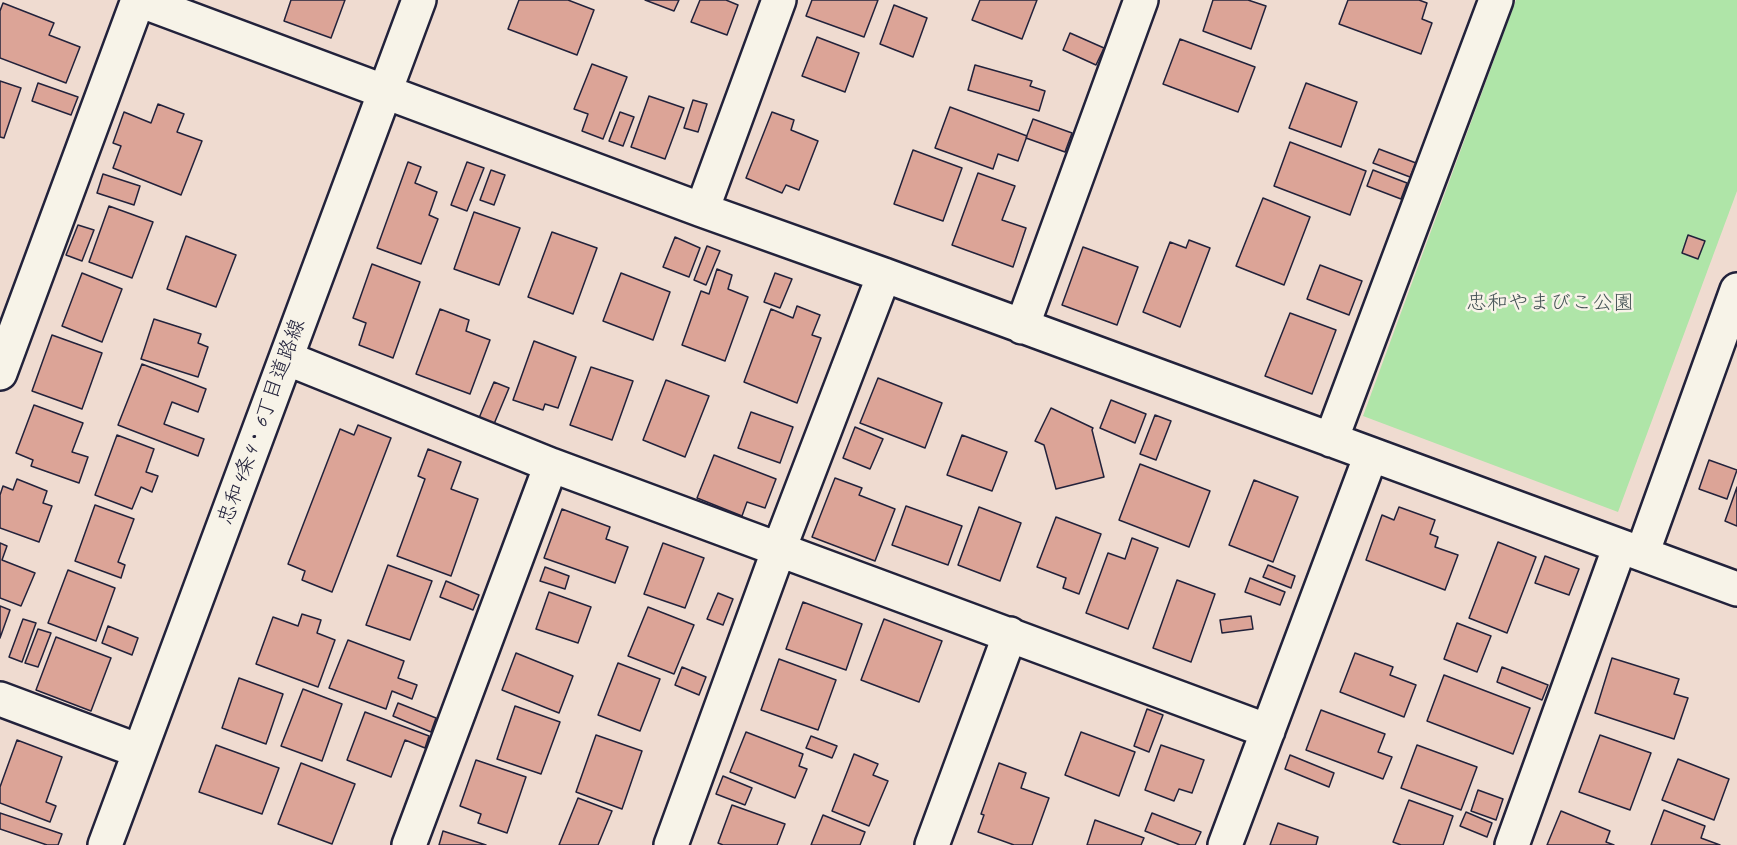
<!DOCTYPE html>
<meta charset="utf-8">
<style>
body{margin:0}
canvas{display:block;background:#efdbd0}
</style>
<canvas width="1737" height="845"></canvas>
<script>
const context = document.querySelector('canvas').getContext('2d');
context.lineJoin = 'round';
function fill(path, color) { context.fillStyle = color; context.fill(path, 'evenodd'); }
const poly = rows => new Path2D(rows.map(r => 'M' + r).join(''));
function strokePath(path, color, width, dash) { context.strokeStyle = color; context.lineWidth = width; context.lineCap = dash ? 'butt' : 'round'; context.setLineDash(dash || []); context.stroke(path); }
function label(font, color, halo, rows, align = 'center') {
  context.font = font + ' Caveat,"Klee One",sans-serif'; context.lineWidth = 5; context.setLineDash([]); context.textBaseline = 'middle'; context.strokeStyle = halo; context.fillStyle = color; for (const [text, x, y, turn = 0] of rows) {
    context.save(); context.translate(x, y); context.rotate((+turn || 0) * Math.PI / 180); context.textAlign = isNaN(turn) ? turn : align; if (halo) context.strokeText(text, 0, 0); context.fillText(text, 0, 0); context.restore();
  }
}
fill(poly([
 [1516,0,1737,0,1737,191,1618,512,1363,416]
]), '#afe5a8');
const building = poly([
 [291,0,345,0,331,38,284,21,291,0],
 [519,0,568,0,594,10,577,55,508,29,519,0],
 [645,0,679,0,674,11,645,0],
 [700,0,726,0,738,5,727,35,691,22,700,0],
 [812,0,878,0,864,37,806,16,812,0],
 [980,0,1037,0,1022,39,972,20,980,0],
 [1213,0,1248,0,1266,6,1251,49,1203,31,1213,0],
 [1348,0,1419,0,1427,3,1422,19,1432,23,1421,54,1339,24,1348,0],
 [3,3,54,23,49,35,80,47,66,83,0,58,0,11,3,3],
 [894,5,927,18,913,57,880,44,894,5],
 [1070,33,1104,48,1096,65,1063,50,1070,33],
 [817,37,859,53,845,92,802,76,817,37],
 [1180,39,1255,67,1238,112,1163,84,1180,39],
 [592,64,627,77,603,139,582,131,588,114,574,109,592,64],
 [975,65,1032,81,1030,86,1045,91,1039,111,968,90,975,65],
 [0,81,21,88,4,138,0,137,0,81],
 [38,83,78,97,71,115,32,101,38,83],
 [1306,83,1357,102,1341,147,1289,128,1306,83],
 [649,96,684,108,665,159,631,147,649,96],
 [693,100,707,104,698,132,684,128,693,100],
 [158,104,184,114,177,132,202,141,181,195,113,168,121,146,113,143,124,112,151,123,158,104],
 [950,107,1027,136,1018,161,998,154,993,169,935,148,950,107],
 [620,112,634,117,623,146,609,141,620,112],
 [772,112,794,120,791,130,818,141,799,190,786,185,782,193,746,178,772,112],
 [1033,119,1072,133,1065,152,1026,138,1033,119],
 [1290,142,1366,171,1350,215,1274,186,1290,142],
 [1379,149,1416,163,1410,177,1373,163,1379,149],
 [913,150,962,168,943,221,894,204,913,150],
 [408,162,421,167,415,183,437,192,429,215,438,219,421,264,377,248,408,162],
 [467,162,484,168,467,211,451,205,467,162],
 [491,170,505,175,494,205,480,200,491,170],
 [1373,170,1407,183,1401,199,1367,186,1373,170],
 [978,173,1015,186,1002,220,1026,228,1013,267,952,245,978,173],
 [103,174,140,186,134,205,97,193,103,174],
 [1263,198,1310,217,1284,285,1236,266,1263,198],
 [109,206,153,222,132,278,89,262,109,206],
 [474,212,520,228,499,285,454,269,474,212],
 [78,225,94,230,82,261,66,255,78,225],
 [552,232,597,248,573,314,528,297,552,232],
 [1688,235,1705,241,1698,259,1682,253,1688,235],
 [186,236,236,255,216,307,167,289,186,236],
 [675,237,700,248,689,277,663,267,675,237],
 [1189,240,1210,248,1180,327,1143,312,1170,242,1186,248,1189,240],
 [707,246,720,251,706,285,694,280,707,246],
 [1083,247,1138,267,1117,325,1062,305,1083,247],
 [372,264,420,282,393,358,359,345,366,323,353,318,372,264],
 [1320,265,1362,281,1349,315,1307,299,1320,265],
 [717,269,732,275,728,289,748,297,725,361,682,345,701,291,709,294,717,269],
 [82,273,122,289,102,342,62,326,82,273],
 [621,273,670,292,653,340,603,321,621,273],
 [775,273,792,279,780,308,764,302,775,273],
 [797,306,820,315,812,335,821,338,797,403,744,382,771,309,793,318,797,306],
 [440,309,469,320,466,331,490,340,470,394,416,374,440,309],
 [1290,313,1336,330,1312,394,1265,376,1290,313],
 [154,319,201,334,198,343,208,347,198,377,141,359,154,319],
 [52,335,102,353,82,409,32,391,52,335],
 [534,341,576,357,558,408,545,404,543,410,513,400,534,341],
 [142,364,206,389,198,412,172,402,164,424,204,439,198,456,118,425,142,364],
 [591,367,633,381,612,440,570,425,591,367],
 [878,378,942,403,925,448,860,423,878,378],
 [666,380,709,396,685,457,643,440,666,380],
 [494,382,509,388,494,424,479,418,494,382],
 [1111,400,1146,414,1135,443,1100,428,1111,400],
 [34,405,83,423,72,452,88,457,79,483,31,466,33,460,16,453,34,405],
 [1051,408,1093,428,1092,430,1104,477,1056,489,1044,445,1035,441,1051,408],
 [751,412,793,427,780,463,738,448,751,412],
 [1155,415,1171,421,1156,460,1140,454,1155,415],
 [358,425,391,438,332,592,302,580,305,571,288,564,340,429,354,435,358,425],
 [855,427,883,439,870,469,843,458,855,427],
 [117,435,154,449,146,472,158,476,152,492,141,487,132,509,95,495,117,435],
 [962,435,1007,452,992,491,947,475,962,435],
 [428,449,461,462,451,489,478,499,451,576,397,556,425,479,418,476,428,449],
 [714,455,776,479,765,508,747,502,742,516,697,498,714,455],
 [1709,460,1737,470,1727,499,1699,489,1709,460],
 [1140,464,1210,491,1189,547,1119,520,1140,464],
 [835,478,862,488,859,495,895,509,875,561,812,537,835,478],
 [17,479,47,491,43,503,52,506,39,542,0,528,0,495,3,486,13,490,17,479],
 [1254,480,1298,497,1273,562,1229,545,1254,480],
 [1737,487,1737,526,1725,521,1737,487],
 [95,505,134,519,118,562,125,565,121,578,75,561,95,505],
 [906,506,962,526,948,565,892,545,906,506],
 [979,507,1021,523,1000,581,958,565,979,507],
 [1399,507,1435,520,1430,534,1438,537,1435,547,1458,555,1445,590,1366,560,1382,515,1394,520,1399,507],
 [562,509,610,527,606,539,628,547,615,583,544,558,562,509],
 [1056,517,1101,534,1079,594,1063,588,1066,578,1037,567,1056,517],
 [1132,538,1158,548,1128,629,1086,613,1108,553,1125,559,1132,538],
 [1498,542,1536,557,1507,633,1469,618,1498,542],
 [0,543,7,546,2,560,35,573,21,606,0,598,0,543],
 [663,543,704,558,685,608,644,594,663,543],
 [1545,556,1579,569,1569,595,1535,583,1545,556],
 [388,565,432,581,410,640,366,625,388,565],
 [1268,565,1295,576,1291,588,1263,577,1268,565],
 [545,567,569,576,565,589,540,581,545,567],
 [68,570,115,588,96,641,48,623,68,570],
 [1250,578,1285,592,1280,605,1245,592,1250,578],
 [1177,580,1215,594,1191,662,1153,648,1177,580],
 [446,581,479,595,473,610,440,597,446,581],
 [549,592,591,607,578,643,536,629,549,592],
 [718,593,733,599,723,625,707,619,718,593],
 [803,602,862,624,846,670,786,649,803,602],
 [0,606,10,610,0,638,0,606],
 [648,607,694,625,674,674,628,656,648,607],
 [302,614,321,620,317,633,335,640,318,687,256,664,273,617,298,626,302,614],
 [1251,616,1253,629,1222,633,1220,620,1251,616],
 [23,619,36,623,22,662,9,657,23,619],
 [884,619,942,641,919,702,861,680,884,619],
 [1457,623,1491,636,1477,672,1444,659,1457,623],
 [108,626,138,638,132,655,102,643,108,626],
 [38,629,51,633,38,667,25,663,38,629],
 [56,637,111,658,91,711,36,690,56,637],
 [348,640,404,661,398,678,417,685,412,699,392,691,386,709,329,688,348,640],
 [516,653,573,676,559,713,502,690,516,653],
 [1355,653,1393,667,1390,675,1416,685,1404,717,1340,692,1355,653],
 [1612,658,1679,679,1674,694,1688,698,1674,739,1595,713,1612,658],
 [779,659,836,680,818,730,761,710,779,659],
 [618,663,660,679,640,731,598,715,618,663],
 [682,667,706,677,699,695,675,685,682,667],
 [1502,667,1548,685,1542,700,1497,682,1502,667],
 [1444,675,1530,708,1513,754,1427,721,1444,675],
 [239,678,283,694,266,744,222,728,239,678],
 [303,689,342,704,322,761,281,746,303,689],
 [398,703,436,718,431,732,393,716,398,703],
 [515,706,560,722,541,774,497,759,515,706],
 [1147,709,1163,715,1149,752,1134,746,1147,709],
 [1321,710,1385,734,1378,752,1392,757,1383,779,1306,750,1321,710],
 [365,712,429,736,425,748,405,740,391,777,347,760,365,712],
 [746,732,803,754,799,766,807,769,795,798,730,772,746,732],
 [1081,732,1135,752,1119,796,1065,775,1081,732],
 [596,735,642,751,622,809,576,792,596,735],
 [1600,735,1651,753,1630,810,1579,792,1600,735],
 [811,736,837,746,832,758,806,748,811,736],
 [17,740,62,757,46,802,56,806,50,822,0,803,0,787,17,740],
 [216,745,279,768,262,814,199,792,216,745],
 [1161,745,1204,760,1192,793,1179,789,1174,801,1145,790,1161,745],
 [1417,745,1477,767,1461,810,1401,788,1417,745],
 [854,754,878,764,873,775,888,781,869,826,832,811,854,754],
 [1290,755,1334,773,1329,787,1285,769,1290,755],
 [1678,759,1729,779,1714,820,1662,800,1678,759],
 [476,760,526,777,507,833,478,823,481,814,460,806,476,760],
 [301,763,355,784,332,844,278,824,301,763],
 [999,763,1026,773,1021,788,1049,798,1032,845,1014,845,978,832,984,815,981,814,999,763],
 [723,776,752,788,745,805,716,794,723,776],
 [1478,790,1503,799,1496,820,1471,811,1478,790],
 [578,798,612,811,598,845,559,845,578,798],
 [1409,800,1453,816,1443,845,1401,845,1393,842,1409,800],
 [732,805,785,824,777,845,723,845,718,843,732,805],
 [1664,810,1705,826,1701,838,1720,845,1651,845,1664,810],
 [1561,811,1610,831,1606,842,1614,845,1547,845,1561,811],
 [1466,812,1492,823,1487,837,1460,826,1466,812],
 [0,813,62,834,58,845,47,845,0,829,0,813],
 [1152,813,1201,832,1195,845,1180,845,1145,831,1152,813],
 [823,815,865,832,860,845,811,845,823,815],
 [1095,820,1144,838,1141,845,1087,845,1095,820],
 [1278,823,1318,837,1316,845,1270,845,1278,823],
 [443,831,486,845,439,845,443,831]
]);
fill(building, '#dca497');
strokePath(building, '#22223b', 1.5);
const minor = poly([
 [139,0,702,210,884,275,1737,589],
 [702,210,779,0],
 [1022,327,1141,0],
 [286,358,551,465,1268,731],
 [0,373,138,0],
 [1331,440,1496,0],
 [1642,554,1737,290],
 [0,699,139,751],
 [105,845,419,0],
 [409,845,551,465],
 [671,845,779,549,884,275],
 [932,845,1010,634],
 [1225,845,1371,455],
 [1512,845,1620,546]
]);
strokePath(minor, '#22223b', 38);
strokePath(minor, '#f7f3e8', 33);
label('21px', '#455356', '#f7f3e8', [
 ["忠和やまびこ公園",1550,303]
]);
label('21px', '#22223b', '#f7f3e8', [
 ["忠和4条4・6丁目道路線",262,422,-70]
]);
</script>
